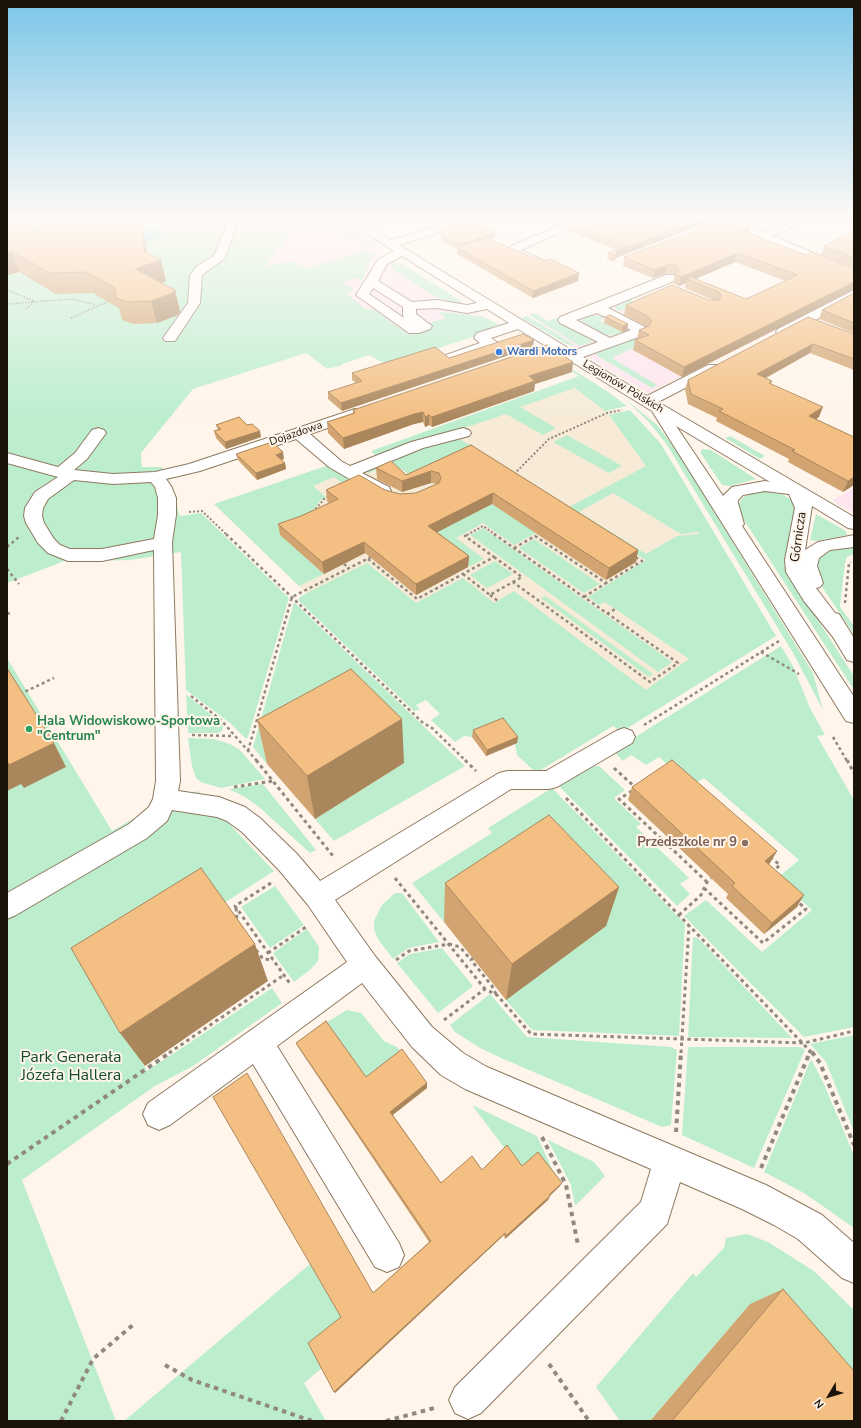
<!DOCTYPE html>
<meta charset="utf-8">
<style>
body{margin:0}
#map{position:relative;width:861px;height:1428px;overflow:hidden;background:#fff5ea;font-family:"Nunito Sans",sans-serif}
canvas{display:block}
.frame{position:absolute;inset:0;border:8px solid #1b130a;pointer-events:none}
.north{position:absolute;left:809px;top:1376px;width:40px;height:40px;-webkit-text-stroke:3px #fff5ea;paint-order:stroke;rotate:232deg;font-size:11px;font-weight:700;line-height:16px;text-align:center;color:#1b130a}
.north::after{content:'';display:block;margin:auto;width:14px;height:18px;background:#1b130a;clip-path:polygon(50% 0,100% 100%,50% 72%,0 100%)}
</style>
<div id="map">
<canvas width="861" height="1428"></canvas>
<div class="frame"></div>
<div class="north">N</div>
</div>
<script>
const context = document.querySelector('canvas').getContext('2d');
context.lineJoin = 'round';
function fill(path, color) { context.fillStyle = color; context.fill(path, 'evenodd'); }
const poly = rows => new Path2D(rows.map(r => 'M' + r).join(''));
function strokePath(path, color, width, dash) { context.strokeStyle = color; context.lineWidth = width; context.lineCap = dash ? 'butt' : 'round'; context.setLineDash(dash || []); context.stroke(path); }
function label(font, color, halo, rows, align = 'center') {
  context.font = font + ' "Nunito Sans",sans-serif'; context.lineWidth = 4; context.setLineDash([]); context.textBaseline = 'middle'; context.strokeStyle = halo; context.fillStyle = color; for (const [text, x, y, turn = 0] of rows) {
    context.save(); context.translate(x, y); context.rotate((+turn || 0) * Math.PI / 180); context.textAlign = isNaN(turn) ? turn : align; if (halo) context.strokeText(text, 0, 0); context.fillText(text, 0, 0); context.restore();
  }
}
fill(poly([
 [299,221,342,221,377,243,380,250,484,317,492,320,406,338,323,280,294,271,283,262,266,266],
 [617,295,722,356,648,393,536,326],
 [854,487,854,513,832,501]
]), '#fee5ef');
fill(poly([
 [573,379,605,399,628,420,645,441,757,633,542,764,503,725,307,594,214,504,337,471]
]), '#f7ebd7');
fill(poly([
 [7,221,299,221,266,266,294,261,305,268,366,251,376,251,361,281,356,278,343,282,354,290,346,293,365,309,374,310,409,335,434,327,428,323,446,318,439,313,444,312,484,317,503,327,387,365,369,355,342,364,343,365,327,369,306,353,193,389,141,453,142,467,162,467,169,482,180,516,201,513,289,598,248,737,246,739,230,723,186,690,181,552,130,560,93,561,67,560,7,583],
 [348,229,371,244,374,247,367,247,350,237,345,239,337,232],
 [395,262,403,264,462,302,459,303,450,302,432,295,394,270,390,265],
 [624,297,672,320,669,331,612,358,657,385,652,388,596,355,600,351,650,333,652,328,627,308,619,311,616,309,616,304,620,305,624,303,620,301],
 [534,313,548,321,560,317,563,322,590,338,592,342,580,346,529,315],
 [589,315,606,317,600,320,614,328,627,327,627,331,616,336,602,334,581,322,583,318],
 [526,316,541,324,576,346,566,344,522,318],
 [547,356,556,359,607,391,627,406,605,411,575,388,520,407,556,428,543,435,506,414,377,457,371,451,579,376],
 [624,398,657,425,675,448,813,673,823,710,793,653,667,445,648,421],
 [630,410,661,444,776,636,621,732,613,726,536,773,517,755,515,744,517,743,503,725,472,737,464,736,455,742,431,720,440,714,426,700,416,705,420,709,414,711,298,600,301,596,367,563,416,603,463,578,494,603,514,591,646,690,689,659,605,602,599,605,588,597,646,560,565,509,646,466,609,415],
 [613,493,681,534,698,532,699,534,677,536,646,554,579,512],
 [567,435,622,466,609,473,553,442],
 [730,436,765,456,760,459,725,438],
 [456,437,475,448,413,477,400,468,396,469,389,464,369,473,361,470],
 [703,449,711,450,756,479,730,486,722,485,700,452],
 [329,465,359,481,347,487,334,477,313,486,326,497,321,500,296,530,283,537,324,574,299,586,214,504],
 [763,491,782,494,793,501,797,508,788,574,854,676,854,690,740,514,738,506,742,498,749,494],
 [492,504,536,533,514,545,483,523,456,538,484,559,468,567,428,537],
 [816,514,846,531,847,535,816,541,810,540],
 [483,528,672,662,658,672,470,535],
 [534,539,600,584,584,593,519,548],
 [854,547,854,554,847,557,845,563,840,607,854,626,854,634,820,584,816,561,824,553,830,551],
 [495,561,513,574,487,588,470,575],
 [545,596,653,674,649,677,541,598],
 [294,602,465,766,334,841,315,819,404,763,355,714,267,764,253,747],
 [781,646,793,666,810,708,825,735,817,736,854,800,854,1027,804,1037,684,916,706,900,762,952,812,910,777,878,799,860,704,778,691,786,659,757,646,765,631,755,623,761,613,751],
 [7,658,112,831,152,808,198,791,274,871,98,984,147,1071,272,988,282,1003,193,1066,155,1086,22,1180,116,1421,7,1421],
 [186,694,222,724,223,729,221,732,218,733,188,733],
 [188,738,214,739,230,744,240,750,265,779,221,788,201,782,196,778,192,766],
 [588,766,599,766,625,790,614,798,641,824,636,827,689,878,680,884,690,894,677,906,558,785],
 [263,784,316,850,310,853,259,807,245,797,229,789],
 [552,788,685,924,679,1036,532,1030,506,1000,541,857,444,922,412,883,492,833,488,828],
 [275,886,304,925,270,948,241,907],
 [395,893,402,893,439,942,408,948,393,959,378,939,374,929,374,921,382,905],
 [307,929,319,947,318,961,311,969,294,982,273,953],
 [693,937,698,938,792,1038,688,1037],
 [442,948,473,986,438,1013,397,963,410,954],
 [490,994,527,1037,671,1047,677,1050,671,1125,662,1127,501,1058,480,1048,455,1032,450,1025],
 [347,1010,361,1013,384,1041,397,1047,403,1054,366,1081,327,1026,327,1022],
 [854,1035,854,1132,826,1062,810,1044],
 [688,1047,801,1047,805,1050,754,1168,682,1135],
 [811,1059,823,1082,854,1155,854,1228,804,1193,764,1172],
 [472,1105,537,1136,560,1186,521,1170],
 [548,1140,594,1162,605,1176,575,1206,571,1185],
 [747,1234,768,1242,814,1271,854,1310,854,1421,750,1304,650,1421,620,1421,596,1387,693,1273,696,1277,724,1248,726,1238],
 [310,1264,342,1319,322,1368,304,1383,326,1421,124,1421]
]), '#bceece');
fill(poly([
 [155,228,161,232,161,235,147,243,132,235]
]), '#79e1e9');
const minor = poly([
 [223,221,234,221,236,227,225,258,202,275,200,303,175,341,165,341,163,338,188,303,190,275,197,266,214,256,226,227,223,221],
 [348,221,361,221,391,240,453,221,471,221,470,223,399,245,573,351,598,342,560,323,558,320,560,317,666,275,674,275,676,278,674,281,608,308,647,328,649,331,647,334,583,357,647,396,708,365,718,365,720,368,718,371,658,402,854,517,854,529,848,528,812,506,805,550,818,542,854,535,854,547,830,550,819,558,817,566,823,583,820,587,816,588,835,613,839,614,854,638,854,662,847,660,833,637,804,601,786,572,785,560,795,508,789,494,765,491,743,495,738,500,738,503,744,524,742,526,854,697,854,723,846,721,652,411,518,329,491,338,498,343,496,346,456,361,446,361,444,358,446,355,480,343,474,338,477,333,509,323,487,309,467,313,437,308,416,309,416,314,432,326,430,329,419,333,409,333,356,295,378,260,394,251,348,221],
 [402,256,477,303,467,305,437,300,412,302,378,281,387,264,402,256],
 [373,288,403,307,403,315,404,318,369,294,373,288],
 [597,313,631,330,610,338,576,320,597,313],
 [676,426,770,482,765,481,732,487,723,496,676,426],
 [571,221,586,221,521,250,538,258,540,260,538,262,530,262,510,252,511,246,571,221],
 [723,221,738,221,764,232,789,221,804,221,773,236,854,270,854,278,723,221],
 [854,290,854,299,788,335,778,335,776,332,778,329,854,290],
 [355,409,360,411,363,414,360,417,310,434,341,461,350,466,411,442,463,428,469,430,471,433,469,436,423,448,362,473,389,487,391,491,389,495,383,496,377,495,329,467,296,439,200,471,166,479,171,486,176,498,176,515,172,542,180,781,178,791,219,797,245,807,260,818,297,854,320,881,499,773,507,771,546,771,616,731,624,728,632,731,635,737,632,743,557,787,549,789,511,789,335,900,375,956,432,1027,463,1053,487,1067,766,1185,822,1215,854,1243,854,1283,842,1278,798,1239,774,1225,742,1209,680,1182,667,1224,481,1413,468,1419,455,1413,449,1400,455,1387,641,1202,651,1169,465,1089,441,1075,412,1047,362,983,277,1046,399,1243,404,1255,399,1267,387,1272,375,1267,253,1064,170,1125,159,1130,148,1125,143,1114,148,1103,347,962,308,905,279,870,242,832,227,821,217,817,172,810,167,821,147,838,16,915,7,919,7,893,129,824,149,807,153,799,156,781,154,550,102,561,68,561,48,553,38,543,26,523,24,516,25,508,35,492,58,477,7,463,7,453,58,467,75,453,92,430,98,428,104,430,106,433,87,459,74,470,113,474,155,472,189,464,355,409],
 [74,480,113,484,151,482,155,487,158,498,158,515,154,539,102,549,70,549,60,545,54,539,44,523,42,516,43,508,48,499,74,480]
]);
strokePath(minor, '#8e7961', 2);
strokePath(poly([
 [7,290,34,301,25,310],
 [7,304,73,299,96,305],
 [71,318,109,301]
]), '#91887e', 1.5, [1.5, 1.5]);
strokePath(poly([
 [514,474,549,439,607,413,622,410],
 [189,512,202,511,227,535],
 [313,512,324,499,328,497],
 [467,535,483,526,496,535]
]), '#91887e', 2, [2, 2]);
strokePath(poly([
 [226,534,422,722,432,728,466,761],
 [7,547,19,537],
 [514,548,535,536,606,583,642,561,635,557],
 [494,557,522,577,513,582],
 [368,559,417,599,494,557,465,536,469,534],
 [344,564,349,568],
 [7,569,19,584],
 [463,574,490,595,513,582,650,682,678,663,494,534],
 [490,595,498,601],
 [584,597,606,583],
 [845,603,849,563,851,562],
 [7,614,10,613],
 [607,614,615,609],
 [761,652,799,674],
 [20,694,54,678],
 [191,696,221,720,257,761],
 [644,725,779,641],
 [192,735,233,736],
 [833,737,847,761],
 [248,751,292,597,373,556]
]), '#91887e', 2.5, [3, 3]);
strokePath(poly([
 [256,760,333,856],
 [465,760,476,771],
 [847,760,854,773],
 [614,768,636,788],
 [234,787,273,781],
 [632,791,619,799,707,882],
 [566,798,812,1053],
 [770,857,780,865,773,871],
 [395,878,485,989],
 [271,883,235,906,291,985],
 [704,888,763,943,806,909,798,902],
 [236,908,237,921],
 [679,915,701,895,707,882,711,878],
 [256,950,263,959,273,960],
 [268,953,306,927],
 [473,958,471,960,492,986,496,994],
 [396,960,409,951,449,944,460,947,471,960],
 [444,1020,485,989,497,995,531,1034,804,1043,854,1031],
 [169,1053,284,975],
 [681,1053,689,926],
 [809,1053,810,1051]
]), '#91887e', 3, [3.5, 3.5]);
strokePath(poly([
 [812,1052,820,1063,854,1145],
 [676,1132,681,1052],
 [542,1137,566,1185,578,1245],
 [7,1164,171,1052],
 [761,1168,810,1052],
 [549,1364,589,1421],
 [165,1365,192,1380,312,1421],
 [61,1421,93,1359,134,1324],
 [386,1421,438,1407]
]), '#91887e', 4, [4.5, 4.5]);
fill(minor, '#fff');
fill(poly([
 [7,221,36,230,141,224,146,244,147,253,161,260,166,281,161,283,175,290,180,312,178,315,157,323,134,324,122,320,119,308,93,293,56,294,19,272,9,275,7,274],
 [545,221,566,221,556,226],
 [711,221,616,258,614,262,607,259,608,253,617,250,568,231,569,224],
 [750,227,749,234,806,255,854,269,682,377,633,350,635,340,637,339,639,330,648,327,624,315,626,305,713,300,685,288,686,283,679,286,673,283,675,275,674,274,665,274,653,278,623,266,624,257],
 [735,262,786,281,746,299,695,279],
 [854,231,854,268,821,255,824,246],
 [441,236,495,238,490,240,578,281,533,298,457,254,457,249,441,241],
 [854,293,854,333,819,319,822,310],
 [605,317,628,324,627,330,622,332,604,323],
 [808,317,854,334,854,370,810,353,766,378,772,381,771,384,819,417,816,419,854,485,843,492,788,462,789,459,716,421,717,418,688,404,685,389,688,380],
 [533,347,342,411,328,399,328,392,356,383,352,380,352,373],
 [572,372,535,384,534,391,432,427,429,425,425,427,423,422,414,424,344,449,328,433,327,422,353,413,353,410],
 [216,425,247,425,261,437,226,449,216,438,214,431,218,430],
 [471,445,638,550,636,562,606,580,492,504,437,532,469,556,468,567,416,595,365,553,324,574,280,535,278,524,301,516,329,503,327,501,326,490,385,490,400,494,416,493,437,484,431,483,402,492,377,479,376,468,406,475],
 [236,454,284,459,281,460,285,463,286,469,257,480,238,460],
 [257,720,404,763,315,819,267,764],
 [473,730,518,737,517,743,486,756,472,737],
 [632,787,777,851,769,864,797,907,764,934,726,898,728,894,628,800],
 [445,883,619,887,606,926,506,1000,444,922],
 [296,1043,366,1077,427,1083,427,1088,393,1115,441,1183,482,1170,522,1166,560,1186,550,1196,548,1200,505,1239,504,1235,335,1393,373,1293,429,1242,298,1047],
 [783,1289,854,1421,650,1421,750,1304]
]), '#d1a471');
fill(poly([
 [556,221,566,221,556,226],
 [696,221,711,221,616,258,614,262,615,256,617,251],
 [141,224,146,244,148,264,161,260,166,281,141,290,135,269,144,251],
 [750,227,748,236,739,230],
 [495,232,495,238,462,250,460,249,461,245],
 [12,251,19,272,9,275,7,269,7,253],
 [738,253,735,262,691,281,687,279,686,283,679,286,681,277],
 [667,265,665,274,653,278,655,270],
 [579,273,578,281,533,298,533,291],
 [854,282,854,290,682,377,684,367],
 [175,290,180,312,178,315,157,323,151,301],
 [628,324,627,330,622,332,623,326],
 [534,340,533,347,342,411,341,403],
 [813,344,810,353,754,384,757,374],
 [573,362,572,372,535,384,534,391,432,427,432,417,529,376],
 [823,407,819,417,806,426,809,416],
 [423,412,423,422,414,424,344,449,343,438,414,414],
 [429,415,429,425,425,427,425,417],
 [260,431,261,437,226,449,225,442],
 [283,452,284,459,277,461,276,455],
 [285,463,286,469,257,480,256,473],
 [431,471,431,483,402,492,402,481],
 [854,477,854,485,843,492,848,481],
 [493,493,492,504,428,537,428,526],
 [364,542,365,553,324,574,322,562],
 [638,550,636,562,606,580,609,568],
 [469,556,468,567,416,595,416,584],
 [402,719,404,763,315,819,307,776],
 [518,737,517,743,486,756,487,750],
 [54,743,66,767,24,788,21,784,7,791,7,761],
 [777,851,770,863,759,873,765,861],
 [619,887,606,926,506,1000,512,964],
 [804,895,797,907,764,934,772,923],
 [255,944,268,981,145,1066,120,1033],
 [427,1083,427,1088,391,1116,390,1112],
 [562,1183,560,1186,547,1198,549,1195],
 [550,1196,548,1200,505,1239,506,1236],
 [505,1233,504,1235,335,1393,334,1392]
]), '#aa865c');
const building = poly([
 [7,221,20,221,36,230,50,221,136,221,141,224,144,251,161,260,135,269,175,290,173,293,151,301,128,302,116,298,115,288,86,272,49,273,12,251,7,253,7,221],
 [463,221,474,221,495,232,461,245,441,236,443,228,463,221],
 [576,221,696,221,617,251,615,256,608,253,626,246,569,224,576,221],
 [721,221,736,221,750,227,739,230,806,255,812,252,854,269,854,282,684,367,635,340,649,335,639,330,649,326,652,321,649,317,626,305,672,285,709,300,719,300,721,295,719,292,687,279,691,277,746,299,798,275,738,253,681,277,675,274,679,270,676,265,667,265,655,270,624,257,721,221],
 [854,231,854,258,824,246,854,231],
 [486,238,537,259,540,258,544,261,551,259,579,273,533,291,457,247,486,238],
 [854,293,854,323,822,310,854,293],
 [610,315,628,324,623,326,605,317,610,315],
 [808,317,854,334,854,359,813,344,757,374,772,381,769,383,823,407,809,416,854,437,854,477,848,481,792,451,795,450,719,411,723,409,691,394,688,380,808,317],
 [523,334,534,340,341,403,328,392,362,381,352,373,435,347,449,358,523,334],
 [547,345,573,362,529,376,535,381,432,417,429,415,425,417,423,412,414,414,343,438,327,422,355,413,353,410,547,345],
 [239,417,247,425,252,424,260,431,225,442,214,431,221,429,216,425,239,417],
 [272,442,283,452,276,455,285,463,256,473,236,454,272,442],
 [471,445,638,550,609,568,493,493,428,526,469,556,416,584,364,542,322,562,278,524,301,516,338,499,326,490,359,475,385,490,400,494,416,493,439,483,441,478,439,473,431,471,402,481,376,468,391,461,406,475,471,445],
 [7,668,54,743,9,765,7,761,7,668],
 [351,669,402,719,307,776,257,720,351,669],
 [503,718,518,737,487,750,473,730,503,718],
 [672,760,777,851,765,861,804,895,772,923,732,886,735,883,632,787,672,760],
 [549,815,619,887,512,964,445,883,549,815],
 [201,868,255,944,120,1033,71,948,201,868],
 [326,1021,366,1077,402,1049,427,1083,390,1112,441,1183,472,1156,482,1170,507,1145,522,1166,538,1152,562,1183,549,1195,550,1196,506,1236,505,1233,334,1392,308,1343,341,1317,213,1097,247,1073,373,1293,431,1241,296,1043,326,1021],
 [783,1289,854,1371,854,1421,672,1421,783,1289]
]);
fill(building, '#f3bf83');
strokePath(building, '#aa865c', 1);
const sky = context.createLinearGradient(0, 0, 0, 421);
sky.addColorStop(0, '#7bc6e8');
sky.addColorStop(0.52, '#fffaf6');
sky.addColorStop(1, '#fffaf600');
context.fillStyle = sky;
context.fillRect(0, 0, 861, 421);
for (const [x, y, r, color] of [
 [499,352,4,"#3f7fe0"],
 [29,729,4,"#2e9e5b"],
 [745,843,4,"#8d6e63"]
]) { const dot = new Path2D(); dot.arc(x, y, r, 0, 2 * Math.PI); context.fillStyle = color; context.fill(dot); strokePath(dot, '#fff5ea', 1.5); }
label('bold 11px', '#366cbe', '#fff5ea', [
 ["Wardi Motors",507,352]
], 'left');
label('11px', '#1b130a', '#fff5ea', [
 ["Legionów Polskich",623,387,31],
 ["Dojazdowa",296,434,-19]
]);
label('13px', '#1b130a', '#fff5ea', [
 ["Górnicza",799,537,-82]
]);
label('bold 13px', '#27864d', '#fff5ea', [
 ["Hala Widowiskowo-Sportowa",37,722],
 ["\"Centrum\"",37,737]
], 'left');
label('bold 13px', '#785e54', '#fff5ea', [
 ["Przedszkole nr 9",737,843]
], 'right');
label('16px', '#124b2e', '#fff5ea', [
 ["Park Generała",71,1058],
 ["Józefa Hallera",71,1076]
]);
</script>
